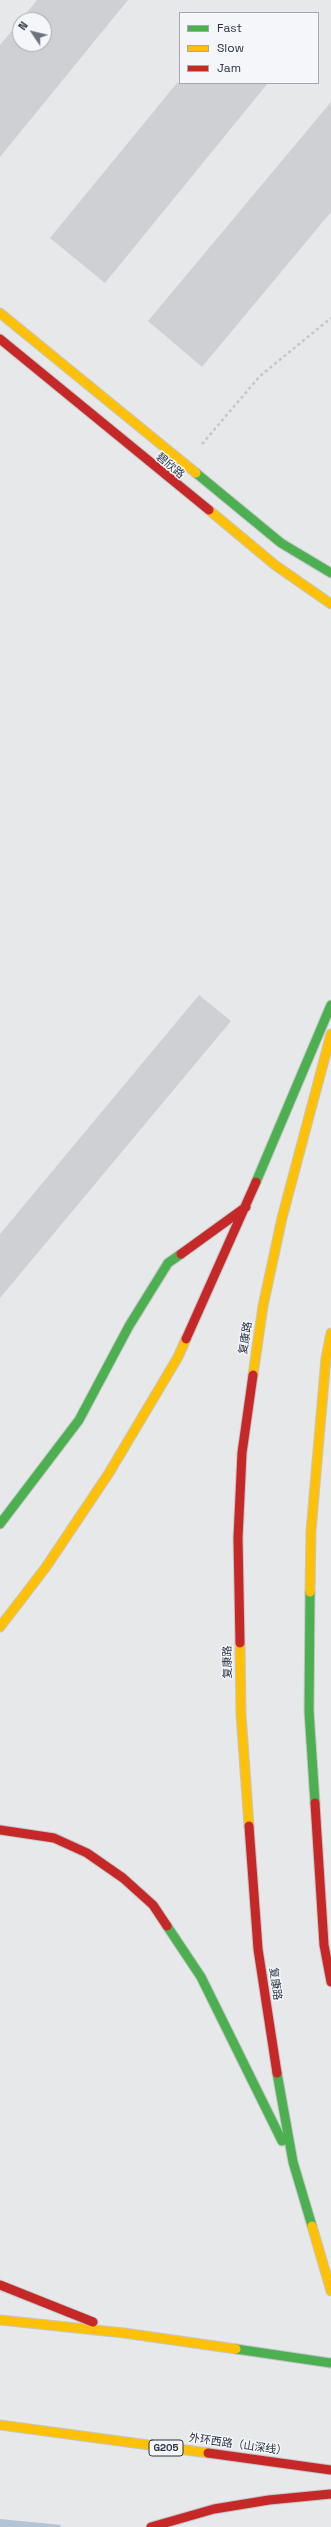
<!DOCTYPE html>
<meta charset="utf-8">
<style>
body{margin:0}
#map{position:relative;width:331px;height:2527px;overflow:hidden;background:#e6e8ea;font-family:"Space Grotesk",sans-serif}
canvas{display:block}
.legend{position:absolute;left:179px;top:12px;width:140px;height:72px;box-sizing:border-box;background:#f4f6f9;border:1px solid #a4a8b1;margin:0;padding:5px 7px;list-style:none;font-size:12px;color:#2b3445}
.legend li{display:flex;align-items:center;gap:8px;height:20px}
.legend b{width:20px;border:1px solid #a4a8b1}
.north{position:absolute;left:12px;top:12px;width:40px;height:40px;box-sizing:border-box;background:#f4f6f9;border:1px solid #a4a8b1;border-radius:50%;rotate:305deg;font-size:11px;font-weight:700;line-height:16px;text-align:center;color:#2b3445}
.north::after{content:'';display:block;margin:auto;width:14px;height:18px;background:#6c737f;clip-path:polygon(50% 0,100% 100%,50% 72%,0 100%)}
</style>
<div id="map">
<canvas width="331" height="2527"></canvas>
<ul class="legend">
<li><b style="height:5px;background:#4caf50"></b>Fast</li>
<li><b style="height:5px;background:#ffc107"></b>Slow</li>
<li><b style="height:5px;background:#c62828"></b>Jam</li>
</ul>
<div class="north">N</div>
</div>
<script>
const context = document.querySelector('canvas').getContext('2d');
context.lineJoin = 'round';
function fill(path, color) { context.fillStyle = color; context.fill(path, 'evenodd'); }
const poly = rows => new Path2D(rows.map(r => 'M' + r).join(''));
function strokePath(path, color, width, dash) { context.strokeStyle = color; context.lineWidth = width; context.lineCap = dash ? 'butt' : 'round'; context.setLineDash(dash || []); context.stroke(path); }
function label(font, color, halo, rows, align = 'center') {
  context.font = font + ' "Space Grotesk","Noto Sans SC",sans-serif'; context.lineWidth = 3; context.setLineDash([]); context.textBaseline = 'middle'; context.strokeStyle = halo; context.fillStyle = color; for (const [text, x, y, turn = 0] of rows) {
    context.save(); context.translate(x, y); context.rotate((+turn || 0) * Math.PI / 180); context.textAlign = isNaN(turn) ? turn : align; if (halo) context.strokeText(text, 0, 0); context.fillText(text, 0, 0); context.restore();
  }
}
fill(poly([
 [0,2519,61,2525,60,2527,0,2527]
]), '#b4c4d5');
fill(poly([
 [37,0,128,0,0,157,0,45,20,21,20,44,44,44,44,20,21,20],
 [177,83,268,83,105,283,50,238],
 [331,102,331,212,202,367,148,321],
 [199,995,231,1021,0,1298,0,1234]
]), '#ced0d3');
const fast = poly([
 [196,473,281,543,331,573],
 [256,1182,331,1005],
 [0,1524,79,1420,129,1326,168,1263,181,1254],
 [310,1592,309,1711,315,1803],
 [167,1926,201,1977,282,2141],
 [277,2073,293,2162,312,2226],
 [236,2349,331,2363]
]);
const slow = poly([
 [0,313,196,473],
 [209,510,275,565,331,604],
 [253,1375,263,1306,282,1218,331,1034],
 [310,1592,311,1531,326,1358,331,1333],
 [0,1627,46,1567,109,1473,178,1357,186,1339],
 [240,1643,241,1714,249,1826],
 [312,2226,331,2291],
 [0,2320,124,2333,236,2349],
 [0,2425,208,2453]
]);
const jam = poly([
 [0,339,209,510],
 [181,1254,246,1207],
 [186,1339,256,1182],
 [240,1643,238,1538,242,1453,253,1375],
 [315,1803,324,1945,331,1982],
 [249,1826,258,1949,277,2073],
 [0,1830,54,1838,87,1853,123,1878,153,1905,167,1926],
 [0,2285,93,2322],
 [208,2453,331,2470],
 [151,2527,214,2509,269,2500,331,2494]
]);
strokePath(fast, '#c4c6c8', 11);
strokePath(slow, '#c4c6c8', 11);
strokePath(jam, '#c4c6c8', 11);
strokePath(poly([
 [202,444,260,376,331,318]
]), '#c5c6ca', 2.5, [3, 3]);
strokePath(fast, '#4caf50', 9);
strokePath(slow, '#ffc107', 9);
strokePath(jam, '#c62828', 9);
for (const [x, y, w] of [
 [166,2448,34]
]) { const box = new Path2D(); box.roundRect(x - w / 2, y - 8, w, 16, 3); context.fillStyle = '#f4f6f9'; context.fill(box); strokePath(box, '#2b3445', 1); }
label('bold 10px', '#2b3445', null, [
 ["G205",166,2448]
]);
label('11px', '#2b3445', '#f4f6f9', [
 ["碧欣路",170,466,40],
 ["复康路",246,1338,-81],
 ["复康路",228,1662,-91],
 ["复康路",275,1984,82],
 ["外环西路（山深线）",238,2445,8]
]);
</script>
